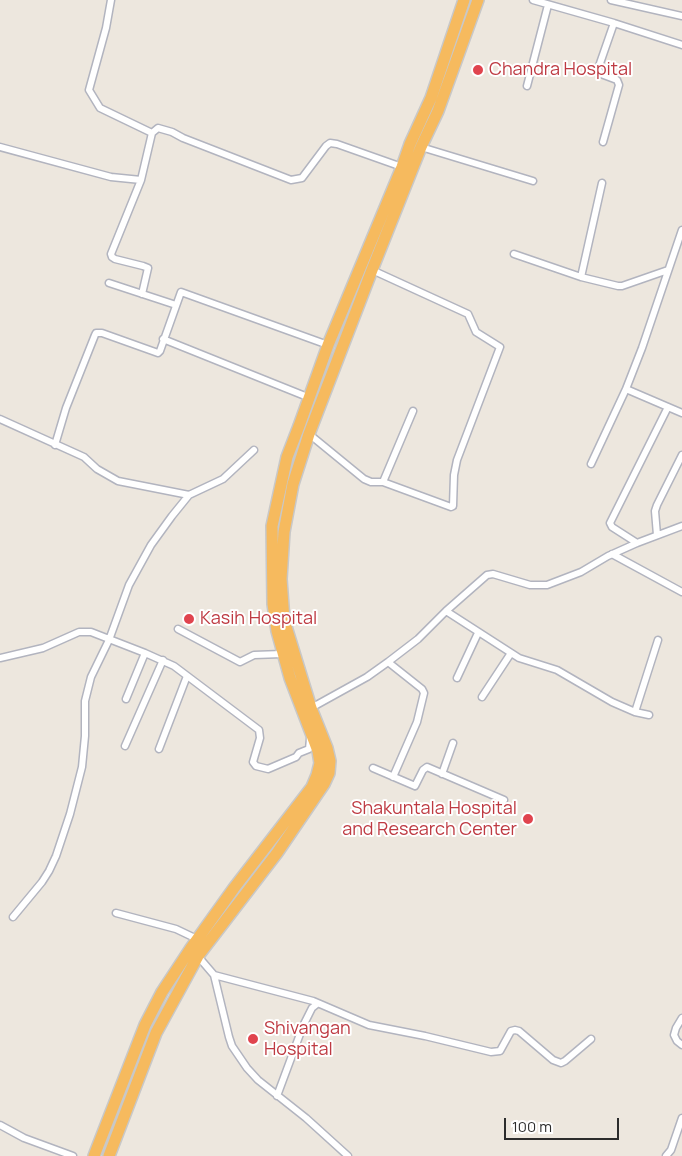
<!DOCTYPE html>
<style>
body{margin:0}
#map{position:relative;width:682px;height:1156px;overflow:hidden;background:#ede7de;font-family:Manrope,sans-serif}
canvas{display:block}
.scale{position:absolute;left:504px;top:1118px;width:115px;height:22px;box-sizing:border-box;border:2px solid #2c2c2c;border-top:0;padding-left:6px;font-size:15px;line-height:18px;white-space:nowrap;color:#2c2c2c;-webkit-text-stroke:4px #fff;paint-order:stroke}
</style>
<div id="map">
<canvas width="682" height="1156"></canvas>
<div class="scale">100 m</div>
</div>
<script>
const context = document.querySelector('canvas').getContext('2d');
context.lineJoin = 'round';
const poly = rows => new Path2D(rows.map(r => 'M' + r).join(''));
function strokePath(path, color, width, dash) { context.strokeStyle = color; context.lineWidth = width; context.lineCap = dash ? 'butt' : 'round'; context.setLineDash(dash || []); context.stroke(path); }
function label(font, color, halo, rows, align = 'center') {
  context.font = font + ' Manrope,sans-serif'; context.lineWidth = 4; context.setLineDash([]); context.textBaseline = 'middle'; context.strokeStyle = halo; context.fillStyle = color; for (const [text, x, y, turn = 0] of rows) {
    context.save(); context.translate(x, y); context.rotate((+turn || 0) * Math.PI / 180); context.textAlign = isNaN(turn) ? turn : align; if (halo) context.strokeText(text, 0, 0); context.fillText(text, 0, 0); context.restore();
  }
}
const minor = poly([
 [111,0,106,28,89,90,100,108,152,133],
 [533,0,614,23,682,45],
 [611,0,682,16],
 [527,86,548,5],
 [603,142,619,85,617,80,601,74,598,69,614,23],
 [0,147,111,177,141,180],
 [421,147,533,181],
 [514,254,581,277,618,286,622,286,668,270],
 [372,270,468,314,476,332,500,347,457,460,454,475,453,506,451,507,383,482],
 [581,277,602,183],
 [109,283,176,305],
 [142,294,148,268,143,266,115,259,112,257,111,254,141,180,152,133,158,128,172,132,183,138,291,180,302,178,326,146,330,143,337,144,402,167],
 [163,339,310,398],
 [626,389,682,413],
 [0,419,84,457,97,469,118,481,189,495,223,479,254,450],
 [309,434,364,479,371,482,383,482,413,411],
 [55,445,66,408,95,335,96,333,102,333,158,353,160,351,181,292,328,345],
 [591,464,626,389,642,348,682,230],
 [657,535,655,511,657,505,682,455],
 [637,543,612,527,610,523,668,407],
 [612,554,682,592],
 [446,611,519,658,557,670,612,702,635,712,649,715],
 [178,629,240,662,254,655,282,654],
 [0,658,43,648,79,632,91,632,145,653,174,666,259,730,260,738,253,762,256,766,268,769,296,757,299,753,309,749,310,739],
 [388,662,422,689,424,693,417,722,393,777],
 [457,678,478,633],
 [482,697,511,653],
 [126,699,145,653],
 [311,708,367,677,388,662,418,639,446,611,487,575,493,574,530,585,547,585,581,572,608,556,637,543,682,526],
 [635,712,658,640],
 [125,746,163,660],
 [159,749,187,676],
 [373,768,415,786,423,770,427,767,504,800],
 [442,774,453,743],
 [116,913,176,929,197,939],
 [13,917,42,882,49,871,56,856,70,814,82,767,85,736,85,701,91,677,109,640,129,585,151,545,172,516,189,495],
 [196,954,214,975,229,1037,232,1046,247,1068,258,1080,306,1118,348,1156],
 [214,975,313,1001,369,1025,425,1036,491,1052,500,1051,511,1031,515,1030,519,1031,553,1060,561,1063,565,1061,591,1039],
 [682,1018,676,1028,674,1035,677,1041,682,1045],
 [277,1096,303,1026,312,1008,317,1004],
 [0,1125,24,1138,73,1156],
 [666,1156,671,1150,682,1118]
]);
const trunk = poly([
 [94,1156,145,1025,162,992,191,948,234,888,312,787,317,775,320,763,318,751,290,678,277,631,273,604,272,526,287,457,299,426,328,345,402,167,410,144,431,98,464,0],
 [109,1156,156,1033,198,956,277,853,324,784,329,773,330,761,327,748,311,708,284,620,281,579,284,532,293,484,309,434,372,270,421,147,438,111,478,0]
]);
strokePath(minor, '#b2b4bf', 9);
strokePath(trunk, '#c8c8c8', 14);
strokePath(minor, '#fff', 6);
strokePath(trunk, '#f6ba5e', 11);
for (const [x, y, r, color] of [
 [478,70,6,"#e0444e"],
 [189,619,6,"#e0444e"],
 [528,819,6,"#e0444e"],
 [253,1039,6,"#e0444e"]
]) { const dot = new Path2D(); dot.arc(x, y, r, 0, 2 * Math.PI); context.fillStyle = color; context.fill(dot); strokePath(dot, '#fff', 2); }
label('18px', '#be3a42', '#fff', [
 ["Chandra Hospital",489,70],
 ["Kasih Hospital",200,619],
 ["Shakuntala Hospital",517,809,"right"],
 ["and Research Center",517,830,"right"],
 ["Shivangan",264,1029],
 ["Hospital",264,1050]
], 'left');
</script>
